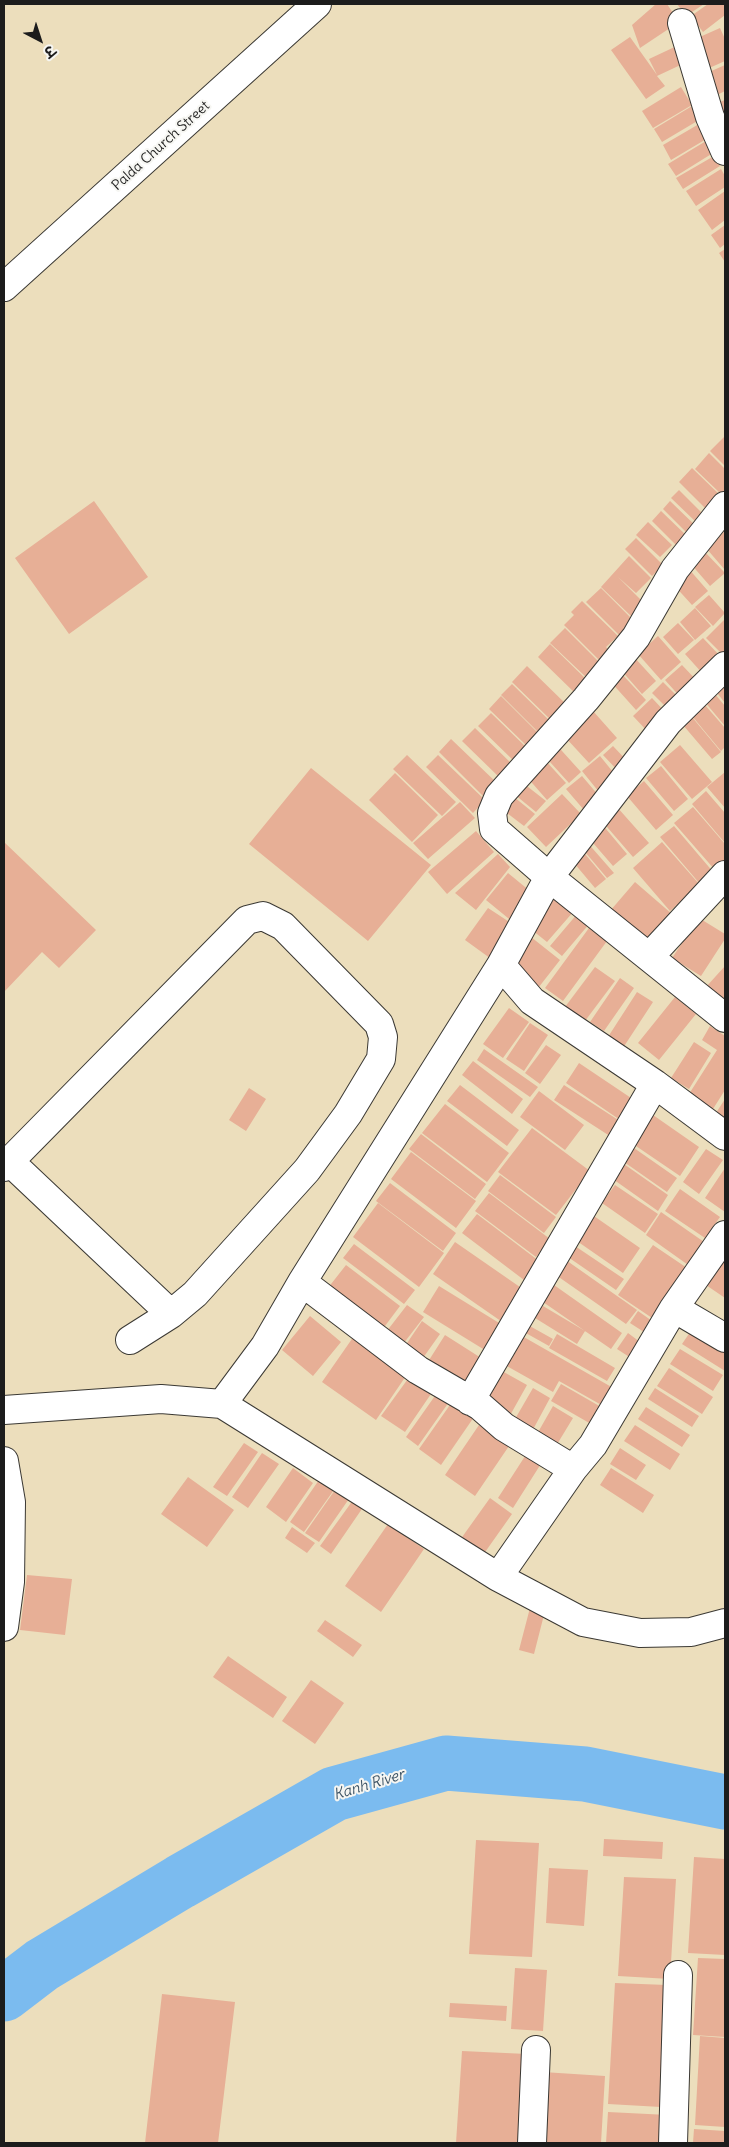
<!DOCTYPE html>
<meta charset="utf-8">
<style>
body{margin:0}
#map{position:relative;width:729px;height:2147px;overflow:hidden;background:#ecdebc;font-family:Delius,"Playpen Sans Deva",sans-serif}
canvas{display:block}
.frame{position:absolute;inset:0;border:5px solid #1c1c1c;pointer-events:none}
.north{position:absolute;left:15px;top:15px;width:50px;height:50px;-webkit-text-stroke:4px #f6f6f2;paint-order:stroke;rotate:140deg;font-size:14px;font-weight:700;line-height:20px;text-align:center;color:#1c1c1c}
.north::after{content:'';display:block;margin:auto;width:18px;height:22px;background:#1c1c1c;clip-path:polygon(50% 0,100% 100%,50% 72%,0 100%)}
</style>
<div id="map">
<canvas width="729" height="2147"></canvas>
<div class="frame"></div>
<div class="north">उ</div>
</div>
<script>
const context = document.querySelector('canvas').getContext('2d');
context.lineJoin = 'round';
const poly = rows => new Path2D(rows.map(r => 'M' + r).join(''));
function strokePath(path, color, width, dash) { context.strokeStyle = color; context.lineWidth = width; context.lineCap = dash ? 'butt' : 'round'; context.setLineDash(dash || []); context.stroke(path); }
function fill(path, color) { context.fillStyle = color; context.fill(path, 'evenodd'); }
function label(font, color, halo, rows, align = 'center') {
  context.font = font + ' Delius,sans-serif'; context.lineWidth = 4; context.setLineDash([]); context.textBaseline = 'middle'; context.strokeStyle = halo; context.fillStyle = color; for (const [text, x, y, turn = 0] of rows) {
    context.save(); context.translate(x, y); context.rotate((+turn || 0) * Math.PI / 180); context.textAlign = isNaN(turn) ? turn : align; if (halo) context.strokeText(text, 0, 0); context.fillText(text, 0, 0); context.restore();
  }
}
strokePath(poly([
 [4,1994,42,1965,180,1882,334,1794,446,1763,585,1774,725,1802]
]), '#7bbbef', 55);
fill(poly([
 [656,4,667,4,679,22,640,48,632,25],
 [677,4,704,4,686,16],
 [708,4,725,4,725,15,703,32,691,16],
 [720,28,725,39,725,61,707,69,693,40],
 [630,37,657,75,649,59,681,44,689,61,657,76,665,86,646,99,611,50],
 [725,65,725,91,717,95,707,73],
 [681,87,692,105,653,128,642,111],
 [725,100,725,121,717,103],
 [692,106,699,120,662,142,654,129],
 [699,124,708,138,671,160,663,145],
 [706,141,713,153,676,176,668,164],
 [714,156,720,166,683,189,676,178],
 [721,169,725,176,725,187,696,206,686,191],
 [725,191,725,220,712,230,698,210],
 [725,225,725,244,720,248,711,235],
 [725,249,725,262,719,253],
 [725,436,725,466,710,451],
 [709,453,725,469,725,492,722,495,695,469],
 [692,468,721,496,707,510,679,482],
 [679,490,704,515,697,523,671,498],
 [94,501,148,577,69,634,15,558],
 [670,501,701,531,693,539,663,509],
 [661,511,690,539,680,549,652,521],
 [648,522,672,545,660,557,636,535],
 [724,532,725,533,725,570,706,548],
 [636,538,663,565,652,576,625,549],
 [704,551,725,573,710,586,690,563],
 [629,556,651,578,636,593,618,577,645,604,632,617,601,587],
 [688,568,708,591,692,605,672,583],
 [601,588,633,620,619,635,586,602],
 [709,595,725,613,713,626,695,607],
 [582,601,618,636,606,647,613,655,604,665,564,625,574,615,571,612],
 [695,608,711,626,695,640,680,622],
 [725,619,725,652,723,655,706,638],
 [678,623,694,640,678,654,663,637],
 [565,628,603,666,589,680,550,643],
 [658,636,681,662,661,680,638,654],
 [703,638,721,657,703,674,685,654],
 [550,644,589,682,577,695,538,657],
 [634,657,656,681,642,694,621,670],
 [682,665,700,684,682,699,665,680],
 [527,666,569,707,554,723,512,682],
 [620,672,646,700,636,710,610,681],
 [725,679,725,703,714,689],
 [663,682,681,700,670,711,652,693],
 [512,684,553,724,542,736,501,695],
 [714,693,725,706,725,726,704,701],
 [501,696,541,736,529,748,489,709],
 [652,698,668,715,649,733,633,716],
 [705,705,725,728,725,747,721,751,692,716],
 [593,711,617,738,589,763,565,737],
 [491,713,530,751,517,764,478,726],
 [692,717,721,752,712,759,683,725],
 [475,728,513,765,500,778,462,741],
 [451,739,498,784,484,797,439,752],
 [553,741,581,772,569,783,541,752],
 [680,745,712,782,692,799,660,762],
 [613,746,630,764,620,773,603,755],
 [407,755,456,802,442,816,393,769],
 [438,755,485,800,473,813,426,767],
 [600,756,617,777,599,792,582,771],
 [545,760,566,783,547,800,526,776],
 [661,766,688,799,674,811,646,778],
 [311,768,431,865,368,941,249,844],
 [725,772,725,808,707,787],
 [395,773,438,815,412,842,369,800],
 [582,776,599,796,584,810,566,789],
 [644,781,673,815,656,830,627,796],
 [523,783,546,801,536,812,514,794],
 [706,791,725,813,725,843,692,804],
 [562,794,581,814,546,847,527,827],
 [514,797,535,814,524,826,503,810],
 [460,802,475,818,428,859,413,843],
 [617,807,649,843,633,857,601,820],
 [693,807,725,844,725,861,715,870,674,823],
 [601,823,627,854,613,866,587,836],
 [674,826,714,873,700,884,660,837],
 [476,831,494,852,447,894,428,872],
 [586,841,614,873,607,878,580,846],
 [4,842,96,930,59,968,42,952,4,992],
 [662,842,700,885,670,911,633,868],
 [580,848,606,879,595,888,569,857],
 [498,854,510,867,476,910,455,893],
 [508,873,536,896,514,923,486,900],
 [635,882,672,914,646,943,610,911],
 [554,894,574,911,547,942,527,926],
 [488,908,517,927,494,961,465,940],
 [578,913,590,923,562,956,550,946],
 [699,918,725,934,725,939,701,976,672,958],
 [589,928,607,941,563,1001,545,988],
 [531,937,560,960,535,992,506,968],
 [725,966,725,1004,706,987],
 [595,967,615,981,585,1021,565,1007],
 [620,978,634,988,604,1031,590,1022],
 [637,992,653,1002,621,1051,606,1040],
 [675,997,696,1014,659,1060,638,1043],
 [509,1008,529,1022,503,1058,483,1044],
 [530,1023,548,1035,524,1071,506,1059],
 [710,1026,725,1036,725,1090,713,1109,689,1094,717,1050,702,1040],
 [694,1042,711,1053,689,1089,671,1078],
 [546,1045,561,1055,540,1084,525,1073],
 [484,1049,538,1087,530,1097,477,1060],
 [473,1061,523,1099,512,1114,462,1075],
 [579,1063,640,1104,626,1124,566,1083],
 [460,1085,519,1130,507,1146,447,1101],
 [564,1085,626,1125,616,1140,554,1100],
 [249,1088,266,1099,246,1131,229,1120],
 [539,1091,584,1125,565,1150,520,1117],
 [725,1099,725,1123,714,1116],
 [445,1104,509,1153,487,1182,422,1133],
 [653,1115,699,1147,680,1176,633,1144],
 [532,1128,590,1171,556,1215,498,1172],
 [421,1134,486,1184,475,1199,409,1149],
 [634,1148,677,1178,667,1192,624,1162],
 [706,1149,723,1160,699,1194,683,1182],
 [411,1152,476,1201,456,1228,391,1179],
 [621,1162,668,1195,658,1211,610,1177],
 [725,1168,725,1212,705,1198],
 [500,1175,556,1217,544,1233,488,1191],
 [390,1183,456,1233,443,1251,376,1201],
 [615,1185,658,1214,645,1233,602,1203],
 [680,1189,720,1217,705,1238,665,1211],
 [489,1193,550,1239,536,1257,475,1211],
 [378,1203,444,1253,419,1287,353,1237],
 [661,1212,707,1244,691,1267,646,1235],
 [477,1214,539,1261,524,1280,462,1233],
 [591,1214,640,1248,623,1273,574,1239],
 [455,1242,530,1294,508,1326,433,1274],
 [354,1244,415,1290,404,1304,343,1258],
 [572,1244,624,1279,616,1290,565,1255],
 [653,1245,693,1272,658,1322,618,1295],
 [725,1255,725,1298,706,1285],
 [563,1258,637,1310,626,1324,553,1273],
 [346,1265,400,1306,379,1334,324,1293],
 [554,1285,622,1333,611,1349,543,1302],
 [439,1286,504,1326,488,1352,423,1312],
 [407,1305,424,1317,400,1348,383,1336],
 [543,1306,585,1331,577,1344,535,1318],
 [638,1311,655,1323,647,1334,630,1323],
 [310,1316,341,1342,313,1376,282,1350],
 [422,1321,440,1334,418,1365,401,1352],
 [528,1325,553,1339,549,1346,524,1332],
 [695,1325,725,1343,725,1371,682,1344],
 [628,1333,644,1345,634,1360,617,1349],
 [557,1334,615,1368,607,1381,549,1348],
 [445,1335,489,1363,468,1396,424,1368],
 [354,1336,408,1373,376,1420,322,1382],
 [522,1336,615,1389,605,1407,559,1381,553,1392,505,1365],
 [680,1349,723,1375,713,1391,670,1364],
 [669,1368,713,1397,702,1414,657,1386],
 [502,1371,527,1385,508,1419,483,1404],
 [410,1376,433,1391,405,1432,381,1416],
 [561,1384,608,1411,598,1428,551,1401],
 [533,1388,550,1398,529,1437,511,1426],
 [655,1388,699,1416,692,1427,648,1399],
 [437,1393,449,1402,418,1446,406,1437],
 [452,1402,474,1417,441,1465,419,1449],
 [553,1406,573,1418,556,1446,537,1434],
 [646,1407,690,1435,682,1447,638,1419],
 [479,1425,509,1446,475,1496,445,1475],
 [635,1425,680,1454,670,1470,624,1441],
 [244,1443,258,1452,227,1496,213,1487],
 [620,1448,646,1465,636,1480,610,1464],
 [529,1450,544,1459,513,1508,498,1498],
 [262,1453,279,1464,248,1508,232,1497],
 [293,1468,313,1483,286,1522,266,1507],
 [611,1468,654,1495,643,1513,600,1485],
 [188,1477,234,1510,207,1547,161,1514],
 [321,1477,336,1487,304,1532,290,1522],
 [337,1487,351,1496,319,1542,305,1533],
 [356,1496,366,1503,331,1554,320,1546],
 [490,1498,512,1514,483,1555,460,1540],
 [388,1524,424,1549,381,1612,345,1586],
 [292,1527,315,1543,307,1553,285,1538],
 [27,1575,72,1579,65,1635,20,1630],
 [531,1604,546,1607,534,1654,519,1650],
 [325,1620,362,1645,353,1657,317,1631],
 [228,1656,287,1697,273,1718,213,1677],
 [311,1680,344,1703,315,1744,282,1721],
 [604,1839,663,1842,662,1859,603,1856],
 [476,1840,539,1843,532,1957,469,1954],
 [694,1857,725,1859,725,1955,688,1953],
 [549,1868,588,1870,584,1926,546,1923],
 [624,1877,676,1879,670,1979,618,1976],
 [698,1958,725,1959,725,2037,693,2035],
 [515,1968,547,1970,543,2031,511,2029],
 [615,1983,667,1985,661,2107,608,2104],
 [162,1994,235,2002,218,2143,145,2143],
 [450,2003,507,2006,506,2021,449,2017],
 [700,2036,725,2038,725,2127,695,2125],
 [462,2051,527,2054,523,2143,456,2143],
 [543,2072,605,2076,601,2143,538,2143],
 [608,2112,668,2115,666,2143,606,2143],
 [694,2129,725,2131,725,2143,693,2143]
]), '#e7af96');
const minor = poly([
 [682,23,710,117,725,151],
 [4,287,317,4],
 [725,506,675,569,636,637,586,699,499,796,492,813,494,829,549,877,725,1018],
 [649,957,725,875],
 [501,965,532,1001,655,1084,725,1136],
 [9,1161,171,1314],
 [4,1167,247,920,263,916,283,926,379,1024,383,1037,381,1059,348,1114,307,1170,195,1294,171,1314,130,1340],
 [302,1282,418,1370,480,1406,504,1427,573,1469,593,1445,674,1308,725,1235],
 [674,1308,725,1338],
 [470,1401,655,1084],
 [222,1404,265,1346,302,1282,501,965,549,877,668,722,725,666],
 [4,1410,161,1399,222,1404,498,1577,573,1469],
 [4,1461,11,1502,10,1582,4,1627],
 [498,1577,583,1622,640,1633,691,1632,725,1623],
 [532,2143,536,2050],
 [673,2143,678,1975]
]);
strokePath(minor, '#3b3934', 30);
strokePath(minor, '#fff', 28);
label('14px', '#1c1c1c', '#f6f6f2', [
 ["Palda Church Street",161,146,-42]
]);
label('italic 15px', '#3d5466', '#f6f6f2', [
 ["Kanh River",369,1785,-17]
]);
</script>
